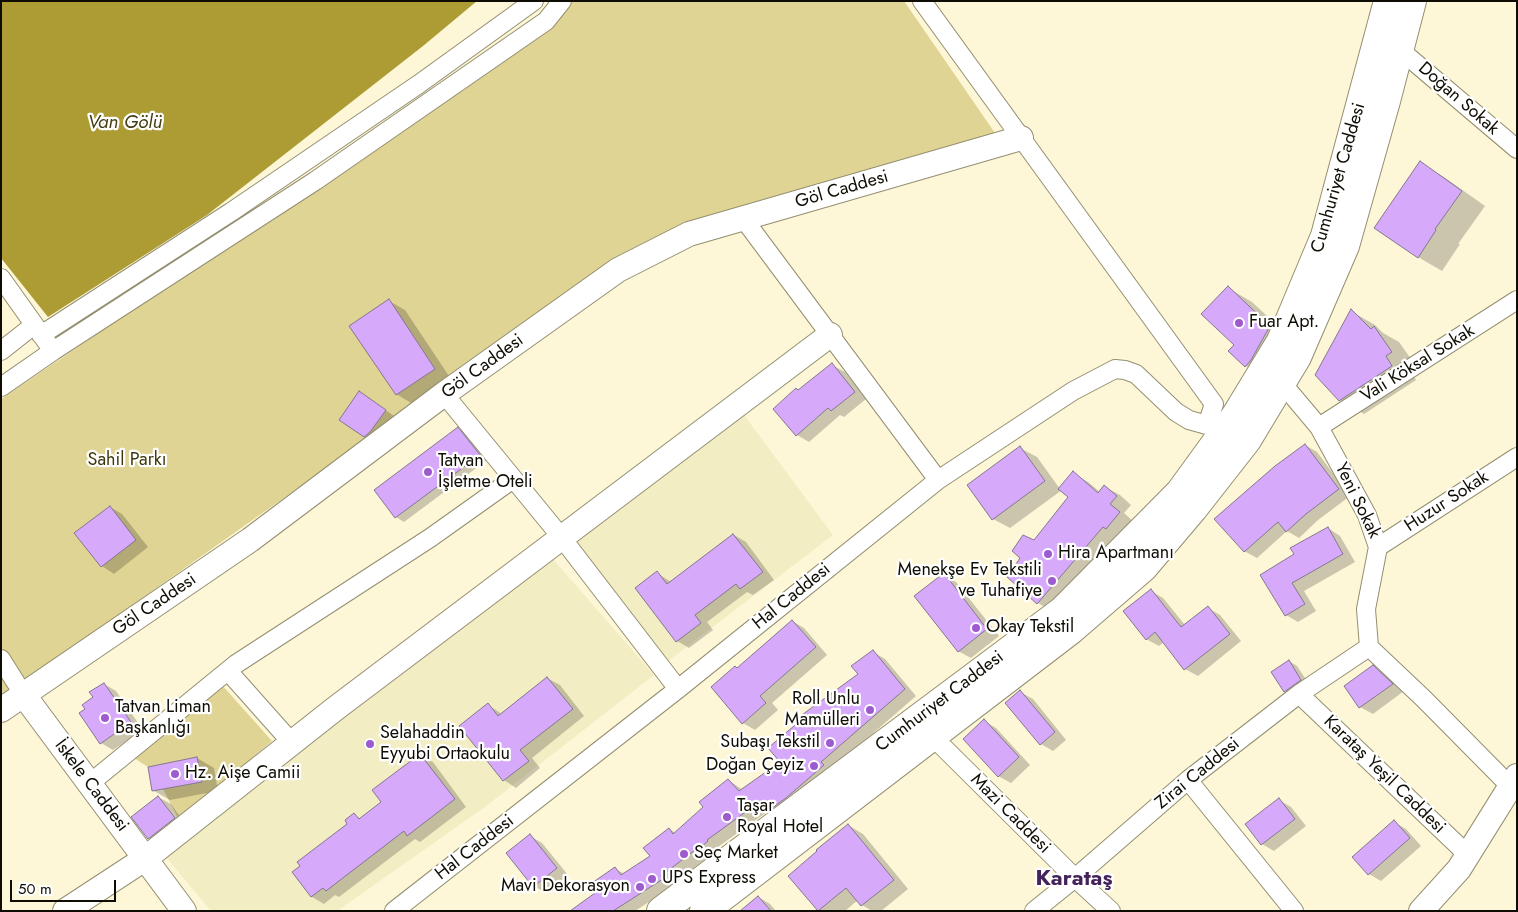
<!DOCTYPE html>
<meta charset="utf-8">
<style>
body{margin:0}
#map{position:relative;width:1518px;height:912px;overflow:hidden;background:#fdf7d7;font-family:Jost,sans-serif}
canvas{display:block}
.frame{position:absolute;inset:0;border:2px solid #0f0d03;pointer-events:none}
.scale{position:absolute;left:10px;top:880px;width:106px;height:22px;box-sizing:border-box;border:2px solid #0f0d03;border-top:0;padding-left:6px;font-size:15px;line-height:18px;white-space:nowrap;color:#0f0d03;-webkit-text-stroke:4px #fff;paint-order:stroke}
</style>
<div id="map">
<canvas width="1518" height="912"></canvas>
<div class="frame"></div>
<div class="scale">50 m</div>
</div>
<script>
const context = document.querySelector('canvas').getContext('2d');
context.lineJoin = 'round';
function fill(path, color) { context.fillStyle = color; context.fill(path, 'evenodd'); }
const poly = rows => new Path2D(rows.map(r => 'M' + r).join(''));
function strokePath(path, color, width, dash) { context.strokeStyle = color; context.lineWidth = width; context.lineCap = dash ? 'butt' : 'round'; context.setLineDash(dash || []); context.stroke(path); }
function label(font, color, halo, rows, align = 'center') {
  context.font = font + ' Jost,sans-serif'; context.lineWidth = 4.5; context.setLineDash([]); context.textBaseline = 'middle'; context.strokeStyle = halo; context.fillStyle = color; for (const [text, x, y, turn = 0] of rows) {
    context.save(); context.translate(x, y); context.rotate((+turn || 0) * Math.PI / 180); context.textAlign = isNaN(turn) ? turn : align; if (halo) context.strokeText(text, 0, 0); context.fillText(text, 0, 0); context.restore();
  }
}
fill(poly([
 [744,415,833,535,667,662,574,538],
 [553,559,654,675,485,807,337,911,211,911,162,852,386,682]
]), '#f3edc4');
fill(poly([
 [572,1,904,1,995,133,689,222,653,239,620,260,1,698,1,399,558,22],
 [222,685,272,741,179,820,163,789,202,782,197,757,148,767,134,758]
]), '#dfd494');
fill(poly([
 [1,1,477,1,423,46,207,215,48,317,1,258]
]), '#ad9b34');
fill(poly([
 [1420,163,1444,177,1485,206,1458,244,1460,244,1442,271,1418,257],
 [1228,288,1252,302,1294,341,1270,380,1246,366,1236,345],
 [389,301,405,310,451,379,413,404,396,394],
 [1351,311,1375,325,1383,333,1399,342,1416,366,1410,371,1416,380,1364,414,1340,400],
 [832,365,845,372,866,399,844,417,840,415,809,442,797,435,799,391],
 [371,400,397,418,377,443,364,436],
 [458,429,466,433,487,460,404,522,396,517,376,490],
 [1305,445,1317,452,1350,496,1318,520,1299,538,1287,531,1257,558,1244,551],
 [1020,448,1037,457,1060,489,1073,473,1088,482,1100,492,1105,487,1120,495,1131,505,1124,513,1134,522,1053,612,1038,603,1009,577,1070,497,1062,490,1010,528,993,519],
 [110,507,122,514,148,547,114,574,102,566,76,533],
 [1328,528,1340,536,1355,562,1304,591,1316,611,1298,622,1286,615,1295,555],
 [734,535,746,542,774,580,753,595,747,592,707,622,713,630,689,648,677,641,657,573,671,582],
 [944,575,956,582,999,636,971,658,958,651],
 [1151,591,1163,598,1185,625,1208,608,1220,615,1241,641,1198,676,1185,669,1164,642,1159,646,1146,639],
 [792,621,804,628,827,655,772,703,778,710,755,730,743,723,737,669],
 [873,652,885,659,916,696,832,769,782,816,771,809,718,847,720,849,713,854,712,854,672,884,674,886,635,911,572,911,597,893,615,869,625,874,651,856,669,829,676,833,704,807,728,780,743,790,782,762,860,674],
 [1289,661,1297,666,1309,684,1293,696,1285,691],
 [1373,667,1385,674,1404,691,1373,714,1360,707],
 [547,678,560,685,584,716,532,758,540,768,516,788,504,780,488,705,502,714],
 [104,684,116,691,143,730,113,750,101,743,87,709],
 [1020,692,1033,699,1066,740,1053,751,1041,744],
 [984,721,996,728,1030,765,1011,783,998,776],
 [420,755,433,762,466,807,420,842,415,839,339,897,335,895,324,904,312,897,294,872,348,824,354,815,361,819,383,802],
 [197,758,214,768,218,791,170,800,154,791],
 [158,797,171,804,186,825,161,845,149,838],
 [1279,800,1291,807,1306,826,1274,851,1262,844],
 [1394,822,1406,829,1421,846,1381,881,1369,874],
 [848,825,863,834,908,889,881,911,872,911,862,905,858,900,845,911,820,911,790,876],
 [530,836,542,843,568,875,546,893,534,886],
 [758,897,770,904,776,911,742,911]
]), '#0003');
const building = poly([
 [1420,161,1462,191,1435,229,1436,230,1418,258,1374,228,1420,161],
 [1228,286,1270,326,1251,360,1245,367,1228,351,1234,345,1201,314,1228,286],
 [389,299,435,369,396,395,349,326,389,299],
 [1351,309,1371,329,1374,326,1392,352,1386,356,1392,366,1339,401,1315,375,1351,309],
 [832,363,855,392,831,411,828,408,796,436,773,409,796,388,798,390,832,363],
 [359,391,386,410,370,432,364,437,339,420,359,391],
 [458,427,480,455,395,518,374,490,458,427],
 [1305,444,1339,489,1306,514,1286,532,1278,522,1244,552,1214,519,1275,466,1305,444],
 [1020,446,1045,481,992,520,967,485,1020,446],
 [1073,471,1098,493,1104,485,1117,496,1110,504,1120,512,1106,529,1103,527,1037,604,1007,577,1020,558,1012,551,1023,535,1034,540,1068,497,1058,489,1073,471],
 [110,506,136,540,101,567,74,533,110,506],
 [1328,527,1343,554,1292,583,1305,604,1285,616,1260,575,1294,554,1290,548,1328,527],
 [733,534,763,572,740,589,736,584,695,615,701,623,676,642,635,588,657,571,667,584,733,534],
 [944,573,987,629,958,652,914,596,944,573],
 [1151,589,1181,627,1208,606,1230,634,1184,670,1155,632,1146,640,1123,611,1151,589],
 [792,620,816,647,760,696,766,703,742,724,711,687,735,666,737,668,792,620],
 [873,650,905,689,821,762,824,765,786,798,769,810,762,800,707,840,708,841,700,848,699,847,661,876,663,879,613,911,570,911,595,893,589,885,615,867,621,875,650,856,643,848,669,828,673,834,703,807,699,802,728,779,739,791,780,762,768,748,801,720,799,717,858,674,851,666,873,650],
 [1289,660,1301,680,1284,692,1271,672,1289,660],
 [1373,665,1393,684,1359,708,1344,686,1373,665],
 [547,677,573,709,520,750,529,761,503,781,459,726,488,703,498,716,547,677],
 [104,683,131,722,100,744,79,713,85,709,82,705,93,697,89,692,104,683],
 [1020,690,1055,732,1040,745,1005,703,1020,690],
 [984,719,1019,757,998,777,963,739,984,719],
 [420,754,455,799,407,836,404,831,326,891,323,888,311,897,292,872,300,866,297,862,347,824,345,820,354,813,359,819,381,802,372,790,420,754],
 [197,757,202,782,152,791,148,767,197,757],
 [158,796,175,818,148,839,131,817,158,796],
 [1279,798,1295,819,1261,845,1245,824,1279,798],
 [1394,820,1410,838,1368,875,1352,857,1394,820],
 [848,824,894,880,861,906,846,888,818,911,788,876,817,851,816,850,848,824],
 [530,834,557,868,533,887,506,853,530,834],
 [758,896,771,911,740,911,758,896]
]);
fill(building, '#d6a9fb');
strokePath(building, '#847690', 1);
const street = poly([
 [922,1,1214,404,1207,425,1217,428],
 [1399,49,1517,149],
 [743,218,938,480],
 [1,278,48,344],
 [41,335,231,212,419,84,534,1],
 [1,351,34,325],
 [1282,383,1319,427,1367,515,1378,547,1366,609,1369,647,1424,699,1510,786],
 [1,387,53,351,315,181,546,21,562,1],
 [444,394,562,538,678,689],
 [1319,427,1517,300],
 [1378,547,1517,457],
 [1,659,23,694],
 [228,671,292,743],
 [1299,694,1468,855],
 [932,736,1075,878,1111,911],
 [1188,780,1294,911],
 [89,784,236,664,430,538,513,479],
 [394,911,678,689,938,480,1073,391,1115,369,1125,370,1136,374,1176,412,1189,420,1207,425],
 [1034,911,1075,878,1188,780,1299,694,1369,647]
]);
const secondary = poly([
 [23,694,184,911],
 [1,710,250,540,444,394,618,270,689,234,1021,138],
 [65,911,146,858,336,708,830,335],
 [1421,911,1459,869,1517,776]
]);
const highway = poly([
 [661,911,1062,611,1180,492,1236,415,1281,341,1325,236,1388,1],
 [704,911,1071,630,1143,568,1193,509,1247,440,1297,357,1345,246,1386,101,1412,1]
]);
strokePath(street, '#948f71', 20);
strokePath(secondary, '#948f71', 26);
strokePath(highway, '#948f71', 30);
strokePath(street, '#fff', 18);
strokePath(secondary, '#fff', 24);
strokePath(highway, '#fff', 28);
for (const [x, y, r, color] of [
 [1239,323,5,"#9e5acf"],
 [428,472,5,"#9e5acf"],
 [1048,554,5,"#9e5acf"],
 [1052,581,5,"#9e5acf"],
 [976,628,5,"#9e5acf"],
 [870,710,5,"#9e5acf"],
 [105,718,5,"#9e5acf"],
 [830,743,5,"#9e5acf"],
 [370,744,5,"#9e5acf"],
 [814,766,5,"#9e5acf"],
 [175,774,5,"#9e5acf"],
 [727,817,5,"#9e5acf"],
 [684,854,5,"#9e5acf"],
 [652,879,5,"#9e5acf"],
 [640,887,5,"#9e5acf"]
]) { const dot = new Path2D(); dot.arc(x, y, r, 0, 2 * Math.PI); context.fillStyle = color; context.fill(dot); strokePath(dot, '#fff', 2); }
label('18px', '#0f0d03', '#fff', [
 ["Doğan Sokak",1458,99,41],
 ["Cumhuriyet Caddesi",1339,178,-74],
 ["Göl Caddesi",842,190,-16],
 ["Vali Köksal Sokak",1418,364,-32],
 ["Göl Caddesi",483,367,-36],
 ["Yeni Sokak",1357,501,64],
 ["Huzur Sokak",1447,502,-33],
 ["Hal Caddesi",792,597,-39],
 ["Göl Caddesi",155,605,-34],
 ["Cumhuriyet Caddesi",940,702,-37],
 ["Zirai Caddesi",1198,774,-39],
 ["Karataş Yeşil Caddesi",1384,775,44],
 ["İskele Caddesi",91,786,53],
 ["Mazi Caddesi",1010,814,45],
 ["Hal Caddesi",475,848,-38]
]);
label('18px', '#0f0d03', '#fff', [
 ["Fuar Apt.",1249,323],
 ["Tatvan",438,462],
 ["İşletme Oteli",438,483],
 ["Hira Apartmanı",1058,554],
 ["Menekşe Ev Tekstili",1042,571,"right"],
 ["ve Tuhafiye",1042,592,"right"],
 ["Okay Tekstil",986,628],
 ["Roll Unlu",860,700,"right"],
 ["Mamülleri",860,721,"right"],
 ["Tatvan Liman",115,708],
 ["Başkanlığı",115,729],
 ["Selahaddin",380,734],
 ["Eyyubi Ortaokulu",380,755],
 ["Subaşı Tekstil",820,743,"right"],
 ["Doğan Çeyiz",804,766,"right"],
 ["Hz. Aişe Camii",185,774],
 ["Taşar",737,807],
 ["Royal Hotel",737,828],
 ["Seç Market",694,854],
 ["UPS Express",662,879],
 ["Mavi Dekorasyon",630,887,"right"]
], 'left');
label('18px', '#3e370b', '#fff', [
 ["Sahil Parkı",127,461]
]);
label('italic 19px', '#453d13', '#fff', [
 ["Van Gölü",125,123]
]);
label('bold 22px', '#44235b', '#fff', [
 ["Karataş",1074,880]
]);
</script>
